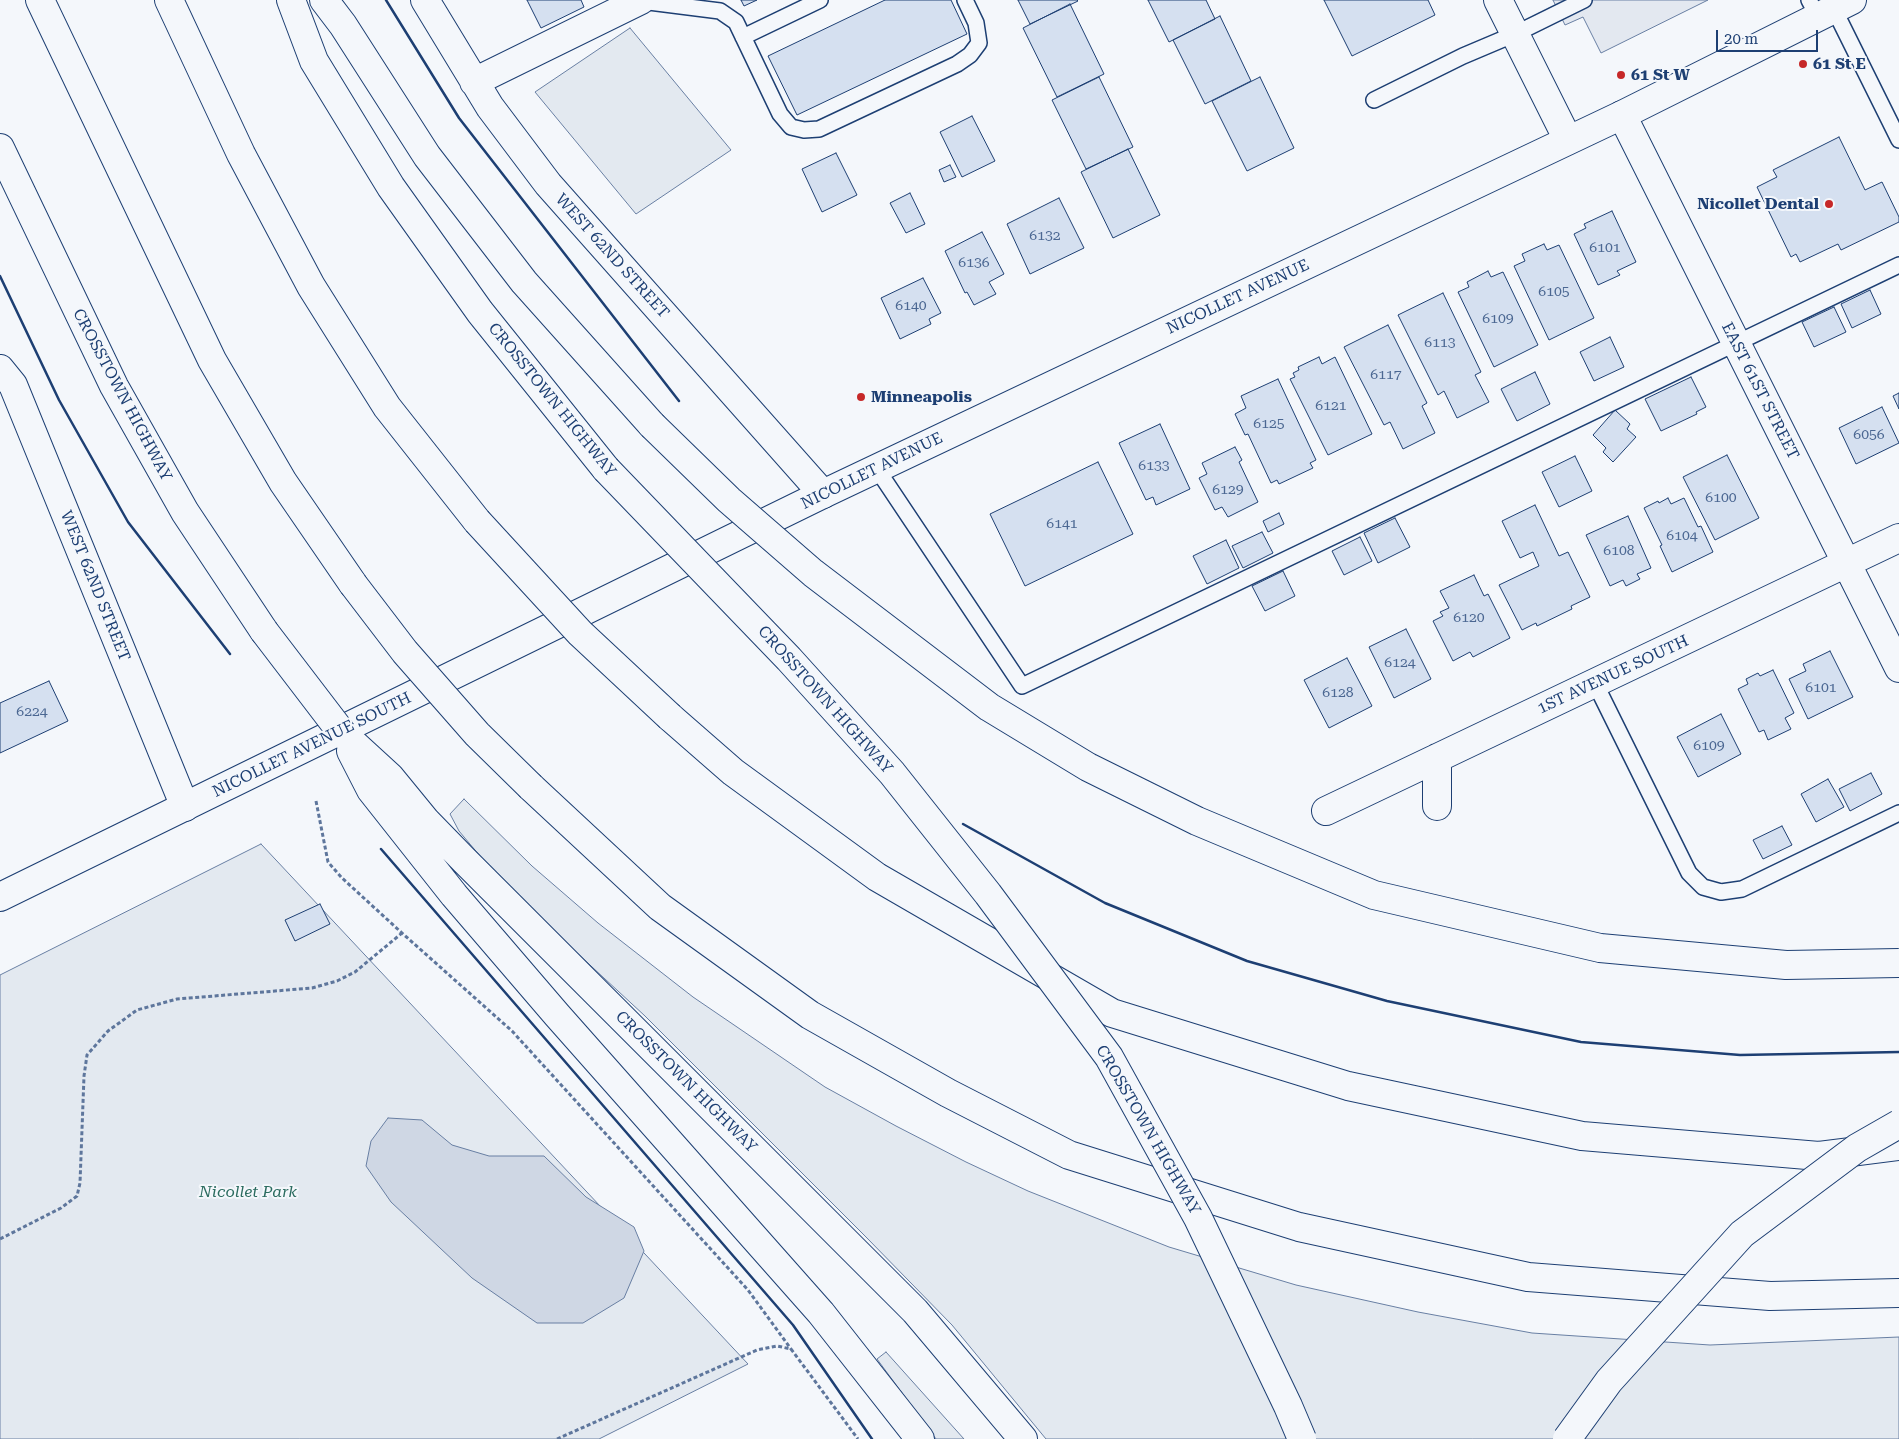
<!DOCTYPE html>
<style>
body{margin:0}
#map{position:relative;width:1899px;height:1439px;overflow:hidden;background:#f4f7fb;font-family:"Roboto Serif",serif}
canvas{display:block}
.scale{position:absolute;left:1716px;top:30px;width:102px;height:22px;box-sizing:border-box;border:2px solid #1d3f73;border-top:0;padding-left:6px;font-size:15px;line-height:18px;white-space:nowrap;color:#1d3f73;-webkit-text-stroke:4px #f4f7fb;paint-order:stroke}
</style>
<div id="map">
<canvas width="1899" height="1439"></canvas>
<div class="scale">20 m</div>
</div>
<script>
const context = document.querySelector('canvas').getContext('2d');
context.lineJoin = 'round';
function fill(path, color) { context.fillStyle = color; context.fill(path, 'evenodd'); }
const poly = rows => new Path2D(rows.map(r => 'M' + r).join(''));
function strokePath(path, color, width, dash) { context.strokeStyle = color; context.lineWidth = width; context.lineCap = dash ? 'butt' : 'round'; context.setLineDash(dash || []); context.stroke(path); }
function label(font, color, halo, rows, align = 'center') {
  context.font = font + ' "Roboto Serif",serif'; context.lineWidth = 4; context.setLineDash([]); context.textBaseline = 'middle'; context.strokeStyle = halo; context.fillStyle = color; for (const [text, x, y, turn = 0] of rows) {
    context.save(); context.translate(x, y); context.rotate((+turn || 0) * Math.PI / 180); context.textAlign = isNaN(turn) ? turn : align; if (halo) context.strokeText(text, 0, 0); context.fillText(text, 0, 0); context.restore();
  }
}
const green = poly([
 [630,28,731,150,636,214,535,92,630,28],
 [464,799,532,866,598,923,693,997,825,1087,896,1126,966,1162,1028,1191,1169,1247,1296,1285,1418,1312,1532,1333,1710,1345,1899,1337,1899,1439,1046,1439,952,1325,866,1237,645,1016,551,929,485,862,459,831,450,814,464,799],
 [261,844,748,1364,599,1439,0,1439,0,975,261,844],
 [886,1352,964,1439,936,1439,877,1359,886,1352]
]);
fill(green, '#e3e9f0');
strokePath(green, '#687fa3', 1);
const parking = poly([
 [1553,0,1708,0,1601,53,1583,17,1565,25,1553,0]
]);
fill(parking, '#e3e8f0');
strokePath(parking, '#687fa3', 1);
const water = poly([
 [388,1118,422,1120,452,1145,489,1156,544,1156,586,1197,634,1227,644,1251,624,1298,583,1323,537,1323,472,1278,391,1202,366,1166,371,1141,388,1118]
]);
fill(water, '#cfd7e4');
strokePath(water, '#687fa3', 1);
const building = poly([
 [527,0,581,0,584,7,541,28,527,0],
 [741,0,757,0,744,6,741,0],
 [885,0,951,0,967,34,797,115,768,56,885,0],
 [1018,0,1077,0,1078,1,1030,24,1018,0],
 [1148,0,1206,0,1215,19,1169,42,1148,0],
 [1324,0,1428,0,1435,15,1352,56,1324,0],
 [1070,4,1104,74,1057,97,1023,28,1070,4],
 [1220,16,1251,81,1205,104,1173,40,1220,16],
 [1099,77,1133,147,1086,169,1052,100,1099,77],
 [1260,77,1294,148,1247,171,1212,101,1260,77],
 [972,116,995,161,962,177,940,132,972,116],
 [1839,137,1865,190,1882,182,1899,217,1899,222,1841,250,1838,244,1800,262,1796,254,1791,257,1757,187,1777,177,1773,170,1839,137],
 [1128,149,1160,215,1113,238,1081,172,1128,149],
 [836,153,857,195,822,212,802,169,836,153],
 [950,165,956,177,944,182,939,170,950,165],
 [910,193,925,224,906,233,890,203,910,193],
 [1059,198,1084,248,1030,274,1007,224,1059,198],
 [1612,211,1636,262,1617,271,1620,275,1598,285,1574,234,1586,228,1584,224,1612,211],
 [982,232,1004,274,989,282,996,294,974,305,967,292,965,293,945,251,982,232],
 [1544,244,1547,250,1559,245,1594,318,1549,340,1514,266,1525,261,1522,254,1544,244],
 [1488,271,1491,277,1503,272,1538,345,1494,367,1458,292,1469,287,1467,282,1488,271],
 [923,278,941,313,929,319,931,324,900,339,881,298,923,278],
 [1870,290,1881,314,1852,328,1841,304,1870,290],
 [1443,293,1481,372,1475,375,1489,402,1457,418,1444,391,1438,395,1398,315,1443,293],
 [1834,307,1846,332,1814,347,1802,322,1834,307],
 [1388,325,1427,403,1422,406,1435,433,1403,449,1390,422,1384,425,1344,347,1388,325],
 [1610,337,1624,367,1594,381,1580,352,1610,337],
 [1319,357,1322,364,1335,357,1372,434,1328,455,1290,379,1295,377,1293,373,1299,370,1298,367,1319,357],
 [1535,372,1550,404,1517,421,1501,389,1535,372],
 [1691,377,1706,407,1696,412,1697,414,1661,431,1645,399,1691,377],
 [1278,379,1316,460,1310,463,1313,468,1279,484,1277,480,1271,483,1248,434,1245,435,1235,414,1246,408,1241,396,1278,379],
 [1899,393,1899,409,1893,396,1899,393],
 [1882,407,1899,443,1856,464,1839,428,1882,407],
 [1615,410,1630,424,1627,429,1636,437,1613,462,1603,452,1606,448,1593,435,1615,410],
 [1160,424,1190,489,1156,505,1153,497,1146,500,1119,443,1160,424],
 [1235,447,1242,460,1239,462,1258,502,1228,517,1222,507,1215,510,1199,478,1207,474,1202,463,1235,447],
 [1727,455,1759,518,1715,540,1683,477,1727,455],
 [1575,456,1592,491,1559,507,1542,472,1575,456],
 [1098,462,1133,534,1025,586,990,514,1098,462],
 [1668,498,1671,504,1684,498,1698,527,1701,526,1713,552,1672,572,1660,546,1662,545,1644,508,1658,501,1659,503,1668,498],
 [1535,505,1559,556,1568,552,1590,597,1571,606,1572,609,1537,626,1536,623,1522,630,1499,585,1539,566,1533,552,1520,558,1502,521,1535,505],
 [1279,513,1284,524,1268,532,1263,521,1279,513],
 [1628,516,1651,568,1637,574,1640,579,1626,586,1623,580,1610,586,1586,535,1628,516],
 [1395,518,1410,547,1378,563,1364,533,1395,518],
 [1262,532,1273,553,1243,568,1232,546,1262,532],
 [1360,537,1372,561,1344,575,1332,551,1360,537],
 [1226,540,1239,568,1207,584,1193,556,1226,540],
 [1283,571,1295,596,1265,611,1252,586,1283,571],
 [1474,575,1484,596,1488,594,1510,638,1473,657,1470,652,1453,661,1433,621,1443,616,1440,612,1449,608,1440,591,1474,575],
 [1406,629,1431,679,1394,698,1369,647,1406,629],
 [1830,651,1853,697,1808,719,1789,679,1806,671,1803,664,1830,651],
 [1347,658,1372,706,1329,728,1304,680,1347,658],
 [1773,670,1794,713,1785,718,1791,729,1768,740,1764,730,1759,732,1738,689,1748,684,1746,679,1758,673,1760,676,1773,670],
 [49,681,68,721,0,753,0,703,49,681],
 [1721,714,1741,754,1698,777,1677,737,1721,714],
 [1871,773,1882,794,1850,811,1839,789,1871,773],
 [1828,779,1844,807,1816,822,1801,794,1828,779],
 [1782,826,1792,845,1763,859,1753,840,1782,826],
 [320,904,330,924,295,941,285,920,320,904]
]);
fill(building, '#d5e0f0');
strokePath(building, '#1d3f73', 1);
const lane = poly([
 [1809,0,1818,17],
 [641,1,720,11,736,22,780,114,791,127,804,130,819,129,957,64,970,55,979,43,976,23,965,0],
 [1834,9,1899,140],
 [743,37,820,0],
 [1374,100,1463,56,1515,34,1584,0],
 [877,469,1022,686,1899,265],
 [1595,683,1689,873,1703,887,1721,892,1742,889,1899,813]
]);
const street = poly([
 [425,0,490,107,548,184,823,494],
 [474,82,641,0],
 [1622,115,1899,668],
 [0,369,13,385,185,807],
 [1437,758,1437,806],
 [1326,811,1899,538]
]);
const secondary = poly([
 [1498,0,1568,140],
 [0,897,823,494,1622,115,1852,0]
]);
const highway = poly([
 [40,0,212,360,283,482,353,584],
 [169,0,241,154,311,286,387,407,477,521],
 [291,0,314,61,391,187,480,312,606,469],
 [324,0,343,25,427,156,524,282,652,425],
 [0,148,114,386,185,512,264,631],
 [670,717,733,772,877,877,1112,1013,1348,1086,1582,1136,1819,1156,1899,1146],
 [342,733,390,777,426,821,465,861,915,1311,1023,1439],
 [351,751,371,790,454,895,557,1015,821,1313,920,1439],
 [531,787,660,907,810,1015,948,1093,1069,1155,1299,1227,1528,1277,1770,1296,1899,1293]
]);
strokePath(lane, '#1d3f73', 18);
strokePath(street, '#1d3f73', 30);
strokePath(secondary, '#1d3f73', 30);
strokePath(highway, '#1d3f73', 30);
strokePath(poly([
 [316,801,328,862,342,878,402,933,512,1031,748,1290,791,1349],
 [0,1239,61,1208,77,1196,80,1183,84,1076,87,1055,108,1031,137,1010,177,999,312,988,337,981,355,972,402,933],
 [557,1439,757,1350,777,1346,791,1349,858,1439]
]), '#5e769c', 3, [4, 2.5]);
strokePath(lane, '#f4f7fb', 15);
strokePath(street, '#f4f7fb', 28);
strokePath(secondary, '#f4f7fb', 28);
strokePath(highway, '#f4f7fb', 28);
const highwayBridge = poly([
 [652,425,729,500,813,573,989,707,1088,767,1197,821,1374,895,1600,948,1786,965,1899,963],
 [606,469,789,659,892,773,988,894,1109,1057,1198,1218,1288,1406,1302,1439],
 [477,521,580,633,670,717],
 [353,584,405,652,477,734,531,787],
 [264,631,342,733],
 [1567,1439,1609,1381,1742,1234,1857,1148,1899,1124]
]);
strokePath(highwayBridge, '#1d3f73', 30, []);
strokePath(highwayBridge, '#f4f7fb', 28);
strokePath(poly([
 [386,0,459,118,679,401],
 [0,276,59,400,128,522,230,654],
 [963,824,1105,903,1247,961,1387,1001,1581,1042,1740,1055,1899,1052],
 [381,849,793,1325,872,1439]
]), '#1d3f73', 2.5);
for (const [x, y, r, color] of [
 [1803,64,5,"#c62828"],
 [1621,75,5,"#c62828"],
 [1829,204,5,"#c62828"],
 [861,397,5,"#c62828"]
]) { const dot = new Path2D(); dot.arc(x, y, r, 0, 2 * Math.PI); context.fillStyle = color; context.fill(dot); strokePath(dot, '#f4f7fb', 2); }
label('14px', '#4b6792', null, [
 ["6132",1045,236],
 ["6101",1605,248],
 ["6136",974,263],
 ["6105",1554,292],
 ["6140",911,306],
 ["6109",1498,319],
 ["6113",1440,343],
 ["6117",1386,375],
 ["6121",1331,406],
 ["6125",1269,424],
 ["6056",1869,435],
 ["6133",1154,466],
 ["6129",1228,490],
 ["6100",1721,498],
 ["6141",1062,524],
 ["6104",1682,536],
 ["6108",1619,551],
 ["6120",1469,618],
 ["6124",1400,663],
 ["6101",1821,688],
 ["6128",1338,693],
 ["6224",32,712],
 ["6109",1709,746]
]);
label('bold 16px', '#1d3f73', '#f4f7fb', [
 ["61 St E",1813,64],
 ["61 St W",1631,75],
 ["Nicollet Dental",1819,204,"right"],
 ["Minneapolis",871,397]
], 'left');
label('16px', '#1d3f73', '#f4f7fb', [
 ["WEST 62ND STREET",612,256,48],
 ["NICOLLET AVENUE",1238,297,-25],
 ["EAST 61ST STREET",1760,391,63],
 ["CROSSTOWN HIGHWAY",122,395,62],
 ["CROSSTOWN HIGHWAY",552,400,51],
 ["NICOLLET AVENUE",872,471,-26],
 ["WEST 62ND STREET",95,586,68],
 ["1ST AVENUE SOUTH",1613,675,-25],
 ["CROSSTOWN HIGHWAY",825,700,48],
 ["NICOLLET AVENUE SOUTH",312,745,-26],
 ["CROSSTOWN HIGHWAY",686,1082,45],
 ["CROSSTOWN HIGHWAY",1148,1130,60]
]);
label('italic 16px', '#2c6c60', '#f4f7fb', [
 ["Nicollet Park",248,1192]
]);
</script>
